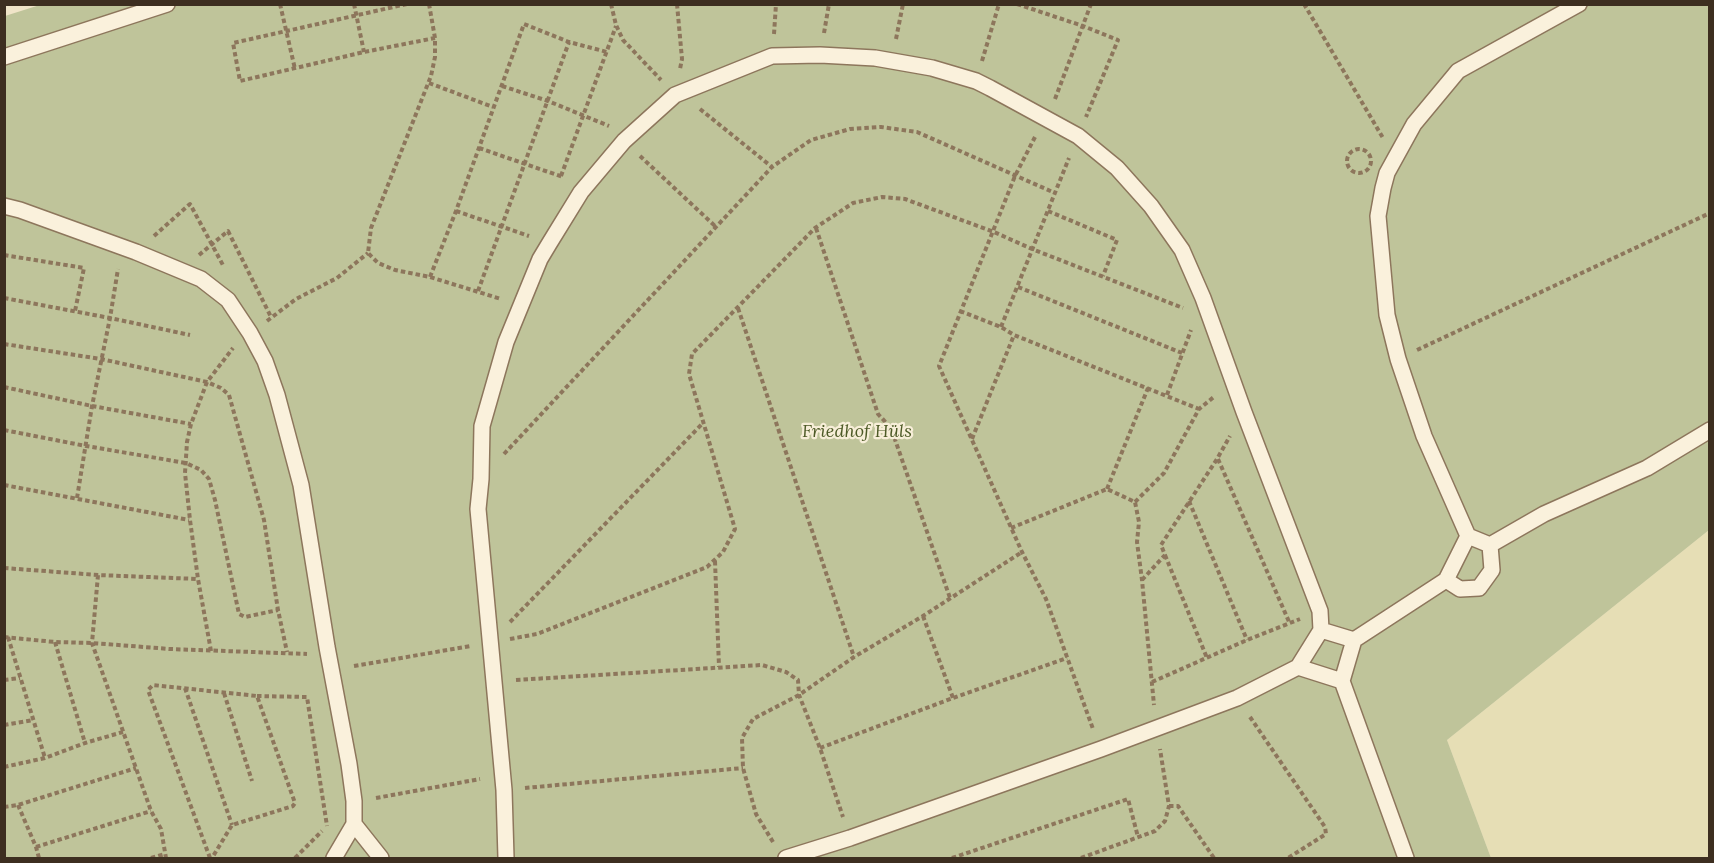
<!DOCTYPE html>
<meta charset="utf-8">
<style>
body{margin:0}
#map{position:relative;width:1714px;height:863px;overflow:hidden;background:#f0e4c8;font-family:Lora,serif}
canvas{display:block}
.frame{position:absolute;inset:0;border:6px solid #3d2e20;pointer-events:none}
</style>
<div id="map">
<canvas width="1714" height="863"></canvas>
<div class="frame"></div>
</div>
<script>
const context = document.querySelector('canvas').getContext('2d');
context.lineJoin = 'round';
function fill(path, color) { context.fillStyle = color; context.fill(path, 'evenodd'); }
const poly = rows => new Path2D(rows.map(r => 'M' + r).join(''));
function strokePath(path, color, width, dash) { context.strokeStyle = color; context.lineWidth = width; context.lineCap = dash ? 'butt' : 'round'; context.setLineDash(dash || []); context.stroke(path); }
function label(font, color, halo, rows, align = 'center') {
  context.font = font + ' Lora,serif'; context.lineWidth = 4.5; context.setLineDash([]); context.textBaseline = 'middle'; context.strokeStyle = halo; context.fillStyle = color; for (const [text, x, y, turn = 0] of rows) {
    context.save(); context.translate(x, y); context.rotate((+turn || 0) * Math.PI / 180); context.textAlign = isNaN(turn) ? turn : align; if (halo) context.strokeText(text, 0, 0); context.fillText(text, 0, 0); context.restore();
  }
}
fill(poly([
 [1709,530,1709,858,1491,858,1447,740]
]), '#e6deb5');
fill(poly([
 [43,4,1709,5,1709,530,1447,740,1491,858,5,858,5,16]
]), '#bfc49a');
const lane = poly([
 [4,57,167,4],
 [4,206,20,210,136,252,201,279,228,300,250,333,265,361,277,395,301,485,327,647,349,764,354,801,354,824,334,858],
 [1468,536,1424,436,1398,359,1387,315,1378,216,1383,188,1387,173,1414,124,1458,71,1579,4],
 [1446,580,1460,589,1479,588,1492,570,1490,545],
 [1354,640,1342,681,1406,858],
 [1298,667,1342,681],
 [354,824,381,858],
 [506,858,504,790,478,509,481,479,482,426,506,342,540,259,549,244,581,192,624,141,675,95,772,56,820,55,875,58,932,68,976,81,990,88,1078,136,1117,168,1151,206,1182,250,1203,298,1244,412,1320,611,1321,630],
 [786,858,850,838,1101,749,1237,698,1298,667,1321,630,1354,640,1446,580,1468,536,1490,545,1544,514,1647,468,1710,430]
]);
strokePath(lane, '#8d765c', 18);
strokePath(poly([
 [280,4,295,69],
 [354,4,364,52],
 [407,4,233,43,240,81,364,52,435,38],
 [429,4,435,38,435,57,431,76,371,228,368,253,378,263,395,270,430,277,501,299],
 [611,4,616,25,623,40,661,80],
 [677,4,682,59,680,69],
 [1017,4,1083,26,1118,40,1086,117],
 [1304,4,1383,138],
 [824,33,829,4],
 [774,34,776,4],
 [896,39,903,4],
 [982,61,999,4],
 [429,83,493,107],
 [502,86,548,101,609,126],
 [1055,99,1091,4],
 [700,109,772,167],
 [1035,137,1015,176,939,366,1022,552,1046,599,1093,729],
 [479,148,563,177],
 '1347 161a12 12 0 1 1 24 0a12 12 0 1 1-24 0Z',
 [640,156,715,226],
 [561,176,616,26],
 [456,211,529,236],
 [1048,211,1117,240,1103,276],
 [816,228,878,414,891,428,950,598],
 [154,236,190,204,224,267],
 [4,255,84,268,75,311],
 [199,255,228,231,271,317],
 [430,277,456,211,524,24,569,42,607,52],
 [1018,287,1182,353],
 [478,291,569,42],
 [4,298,110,318,190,335],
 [738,308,854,657],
 [960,311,1001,327,1014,335,1199,409],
 [267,321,296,299,337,278,368,253],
 [1001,327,1069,158],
 [4,344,101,359,207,382,221,388,229,395,264,520,278,610,287,652],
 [1417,350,1710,213],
 [4,387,92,406,191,424],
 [1167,395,1191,330],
 [4,430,86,446,186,463,201,470,209,479,215,500,239,614,245,617,278,610],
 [972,439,1014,335],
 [504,454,772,167,811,140,850,129,881,127,917,132,1055,193],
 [1218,459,1290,624],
 [4,485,189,520],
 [1107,489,1148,388],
 [77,498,92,406,110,318,118,269],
 [1189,501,1247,640],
 [1135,502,1164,473,1199,409,1215,396],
 [1011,528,1107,489,1135,502,1139,522,1137,542,1142,580,1154,705],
 [1165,555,1207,658],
 [715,561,719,667],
 [4,568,98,575,198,579],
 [98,575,92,643,151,811,161,829,166,858],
 [1142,580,1165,555,1161,545,1217,459,1230,436],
 [923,616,953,698],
 [510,622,703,423],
 [4,637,55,642,92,643,170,649,307,654],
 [8,637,45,758],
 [510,639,537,634,707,567,723,552,735,529,689,374,692,354,815,228,853,203,882,197,905,199,994,232,1032,249,1183,308],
 [55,642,85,743],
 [211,651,198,579,190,520,185,473,187,442,191,424,207,382,233,348],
 [354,666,471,646],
 [4,680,20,678],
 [516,680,762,665,786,672,798,680,799,695,820,748,843,817],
 [1152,682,1247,640,1300,619],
 [185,688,232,825],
 [224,693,252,781],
 [257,696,307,697,327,826],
 [1250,717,1325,827,1326,834,1288,858],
 [4,725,33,720],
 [820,748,953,698,1067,658],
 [4,767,45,758,85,743,123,732],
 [525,788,743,768],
 [376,798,480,779],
 [18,805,36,847,39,858],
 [1169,806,1178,806,1214,858],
 [4,807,18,805,136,768],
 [773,842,756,814,743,768,742,738,753,719,799,695,854,657,923,616,1022,552],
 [36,847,151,811],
 [151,858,165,854],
 [210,858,148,690,153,685,257,696,295,803,293,806,232,825,212,858],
 [295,858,322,831],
 [952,858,1128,799,1138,837],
 [1081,858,1155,831,1165,821,1169,806,1160,749]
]), '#8d765c', 4, [4.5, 3]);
strokePath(lane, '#faf1dc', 15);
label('italic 18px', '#4d5a26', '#f7eed8', [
 ["Friedhof Hüls",857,432]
]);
</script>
